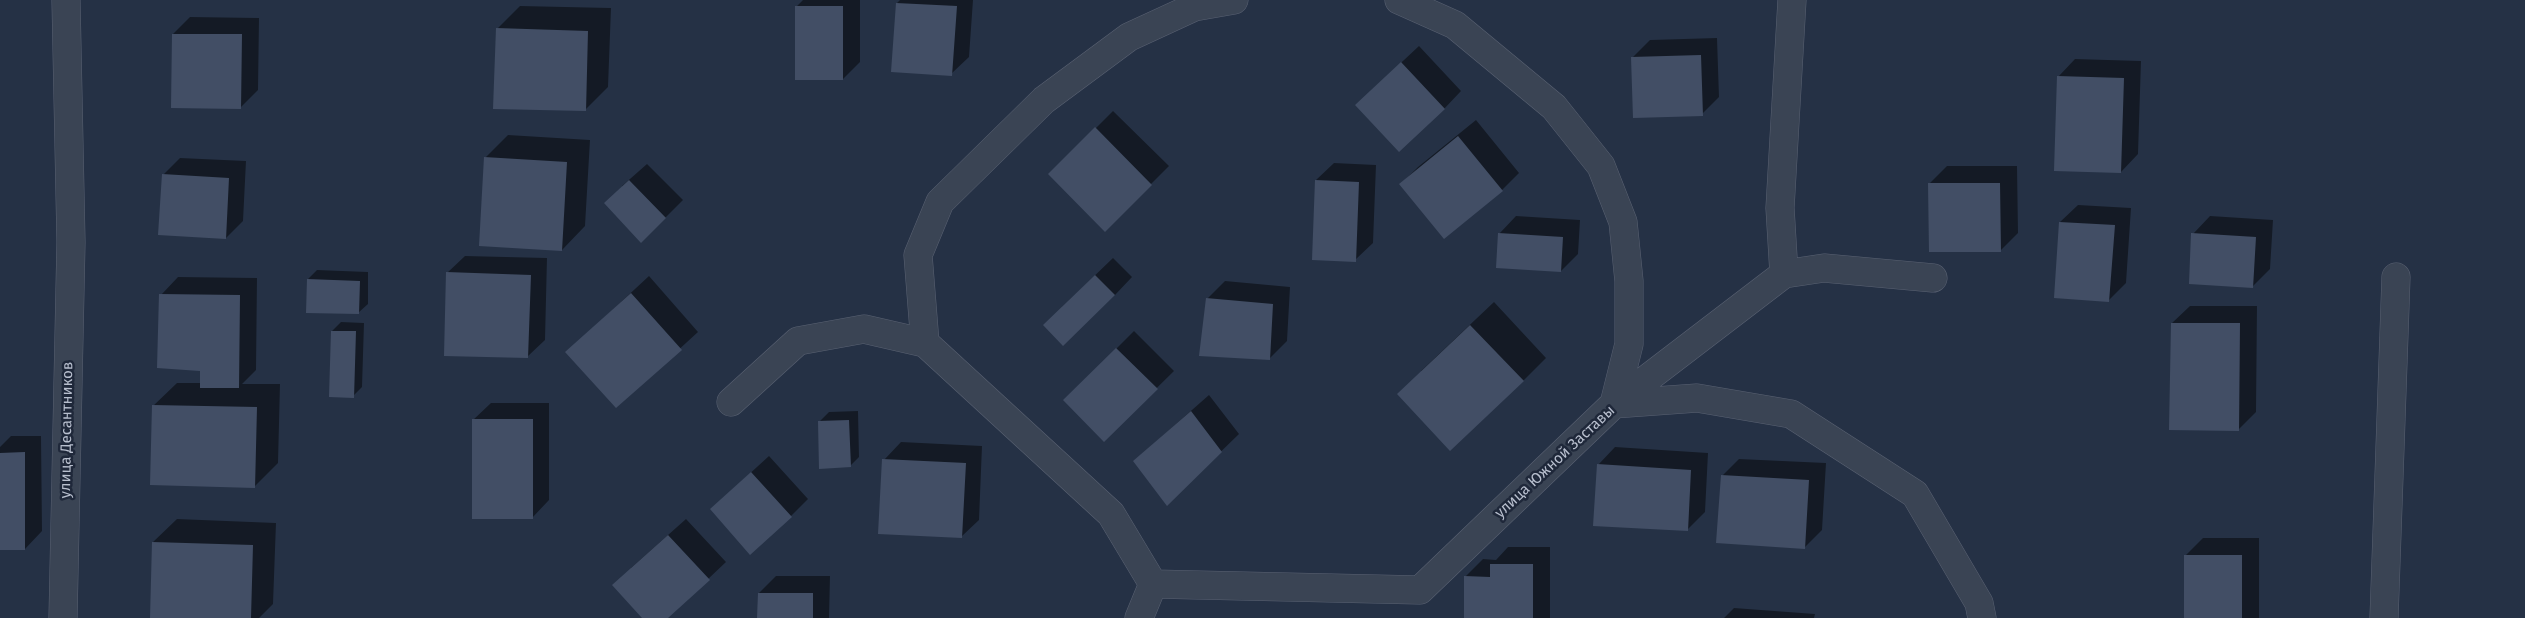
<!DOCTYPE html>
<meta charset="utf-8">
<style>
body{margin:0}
canvas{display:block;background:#253145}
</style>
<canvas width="2525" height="618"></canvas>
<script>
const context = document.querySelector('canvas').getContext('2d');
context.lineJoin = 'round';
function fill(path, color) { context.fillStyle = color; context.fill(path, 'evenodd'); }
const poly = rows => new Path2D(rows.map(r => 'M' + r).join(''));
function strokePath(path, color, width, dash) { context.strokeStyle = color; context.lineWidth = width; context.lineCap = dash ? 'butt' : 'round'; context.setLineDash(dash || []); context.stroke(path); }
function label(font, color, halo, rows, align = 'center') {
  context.font = font + ' "Fira Sans",sans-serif'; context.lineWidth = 5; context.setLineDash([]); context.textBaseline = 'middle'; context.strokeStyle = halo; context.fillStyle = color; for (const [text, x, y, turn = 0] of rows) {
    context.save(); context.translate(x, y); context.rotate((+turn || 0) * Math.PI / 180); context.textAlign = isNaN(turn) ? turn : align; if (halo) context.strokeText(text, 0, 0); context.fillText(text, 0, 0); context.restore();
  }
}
fill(poly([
 [803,0,860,0,860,62,843,79,797,6],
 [900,0,973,0,969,57,951,74,897,3],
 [520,6,611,8,608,87,585,110,497,29],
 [190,17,259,18,258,90,240,108,173,34],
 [1717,38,1719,97,1702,114,1632,58,1650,40],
 [1419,46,1461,91,1444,109,1374,88],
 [2075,59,2141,61,2138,154,2121,172,2058,77],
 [1113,111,1169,166,1105,230,1050,174],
 [1476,120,1519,173,1502,190,1401,184,1418,167],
 [508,135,590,140,585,226,562,250,485,158],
 [180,158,246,161,243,221,226,238,163,175],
 [1334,163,1376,165,1373,243,1355,260,1316,180],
 [647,164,683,200,642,241,622,186],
 [1947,166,2017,166,2018,233,2001,250,1929,184],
 [2078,205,2131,208,2126,283,2109,300,2060,222],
 [1516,216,1580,220,1578,254,1561,271,1499,234],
 [2210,216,2273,220,2270,269,2252,287,2193,234],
 [465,256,547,258,545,340,527,357,447,273],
 [1113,258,1132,277,1115,295,1062,307],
 [317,270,368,272,368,304,358,313,308,279],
 [649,276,698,332,616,407,567,352],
 [178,277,257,278,256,370,242,384,280,384,278,463,255,486,153,406,177,383,201,383,201,369,161,295],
 [1225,281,1290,287,1287,341,1270,358,1207,299],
 [1494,302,1546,358,1523,381,1421,371],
 [2190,306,2257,306,2256,412,2238,430,2172,323],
 [341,322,364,323,362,387,353,396,332,331],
 [1134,331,1174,371,1104,440,1065,400],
 [1209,395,1239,434,1167,504,1134,461],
 [491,403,549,403,549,500,532,518,473,420],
 [858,411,859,457,850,466,820,421,829,412],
 [11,436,41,436,42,531,25,549,0,549,0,447],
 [901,442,982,446,979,520,961,537,884,460],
 [1615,447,1708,453,1705,512,1687,530,1598,465],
 [769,456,808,499,791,516,711,509],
 [1739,459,1826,463,1822,530,1805,547,1722,476],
 [177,519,276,523,273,604,259,618,151,618,153,542],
 [686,519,726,562,667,618,644,618,631,568],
 [2203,538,2259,538,2259,618,2185,618,2185,556],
 [1508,547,1550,547,1550,618,1465,618,1465,577,1483,559,1496,560],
 [776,576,830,576,829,618,759,618,759,593],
 [1734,608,1815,614,1814,618,1724,618]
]), '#0007');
fill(poly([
 [896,3,957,6,952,76,891,72],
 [795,6,843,6,843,80,795,80],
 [496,28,588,31,586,111,493,109],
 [172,34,242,34,241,109,171,108],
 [1701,55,1703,116,1633,118,1631,57],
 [1401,62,1445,109,1399,152,1355,105],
 [2057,76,2124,78,2121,173,2054,171],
 [1095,127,1152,185,1105,232,1048,174],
 [1458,136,1503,191,1444,239,1399,184],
 [484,157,567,162,562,251,479,246],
 [162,174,229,178,226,239,158,235],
 [629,180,666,218,641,243,604,203],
 [1315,180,1359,182,1356,262,1312,260],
 [1928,183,2000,183,2001,252,1929,252],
 [2059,222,2115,225,2109,302,2054,298],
 [1498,233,1563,237,1561,272,1496,268],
 [2191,233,2256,237,2253,288,2189,284],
 [446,272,531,275,528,358,444,356],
 [1095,275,1115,295,1063,346,1043,325],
 [307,279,360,281,359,314,306,313],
 [631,293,682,350,616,408,565,352],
 [159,294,240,295,239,388,200,388,200,371,157,368],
 [1206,298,1273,304,1270,360,1199,356],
 [2171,323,2240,323,2239,431,2169,430],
 [1470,325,1524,381,1450,451,1397,394],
 [331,331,356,331,354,398,329,397],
 [1116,348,1158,389,1104,442,1063,400],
 [152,405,257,407,255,488,150,485],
 [1191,411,1222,452,1167,506,1133,461],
 [472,419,533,419,533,519,472,519],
 [849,420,851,467,819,469,818,421],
 [25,452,25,550,0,550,0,453],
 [882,459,966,463,962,538,878,534],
 [1597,464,1691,470,1688,531,1593,526],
 [751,472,792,517,750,555,710,509],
 [1721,475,1809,480,1805,549,1716,543],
 [668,535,710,580,668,618,642,618,612,585],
 [152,542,253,545,251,618,150,618],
 [2184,555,2242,555,2242,618,2184,618],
 [1490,564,1533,564,1533,618,1464,618,1464,576,1490,577],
 [758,593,813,593,813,618,757,618]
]), '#424e65');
const minor = poly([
 [1399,0,1455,25,1554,107,1601,166,1623,222,1629,281,1629,344,1614,404],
 [1784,274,1780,208,1792,0],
 [731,402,798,341,864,329,925,343],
 [1614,404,1784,274,1824,268,1933,278],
 [1153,584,1111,514,925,343,918,255,940,202,1044,100,1129,37,1194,7,1234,0],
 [63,618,71,242,66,0],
 [1139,618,1153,584,1420,590,1614,404,1697,398,1791,414,1915,494,1979,603,1982,618],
 [2384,618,2396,277]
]);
strokePath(minor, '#596172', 29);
strokePath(minor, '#3a4454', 28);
label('15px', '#b8bfce', '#1f283a', [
 ["улица Десантников",67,430,-89],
 ["улица Южной Заставы",1555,462,-43]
]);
</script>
